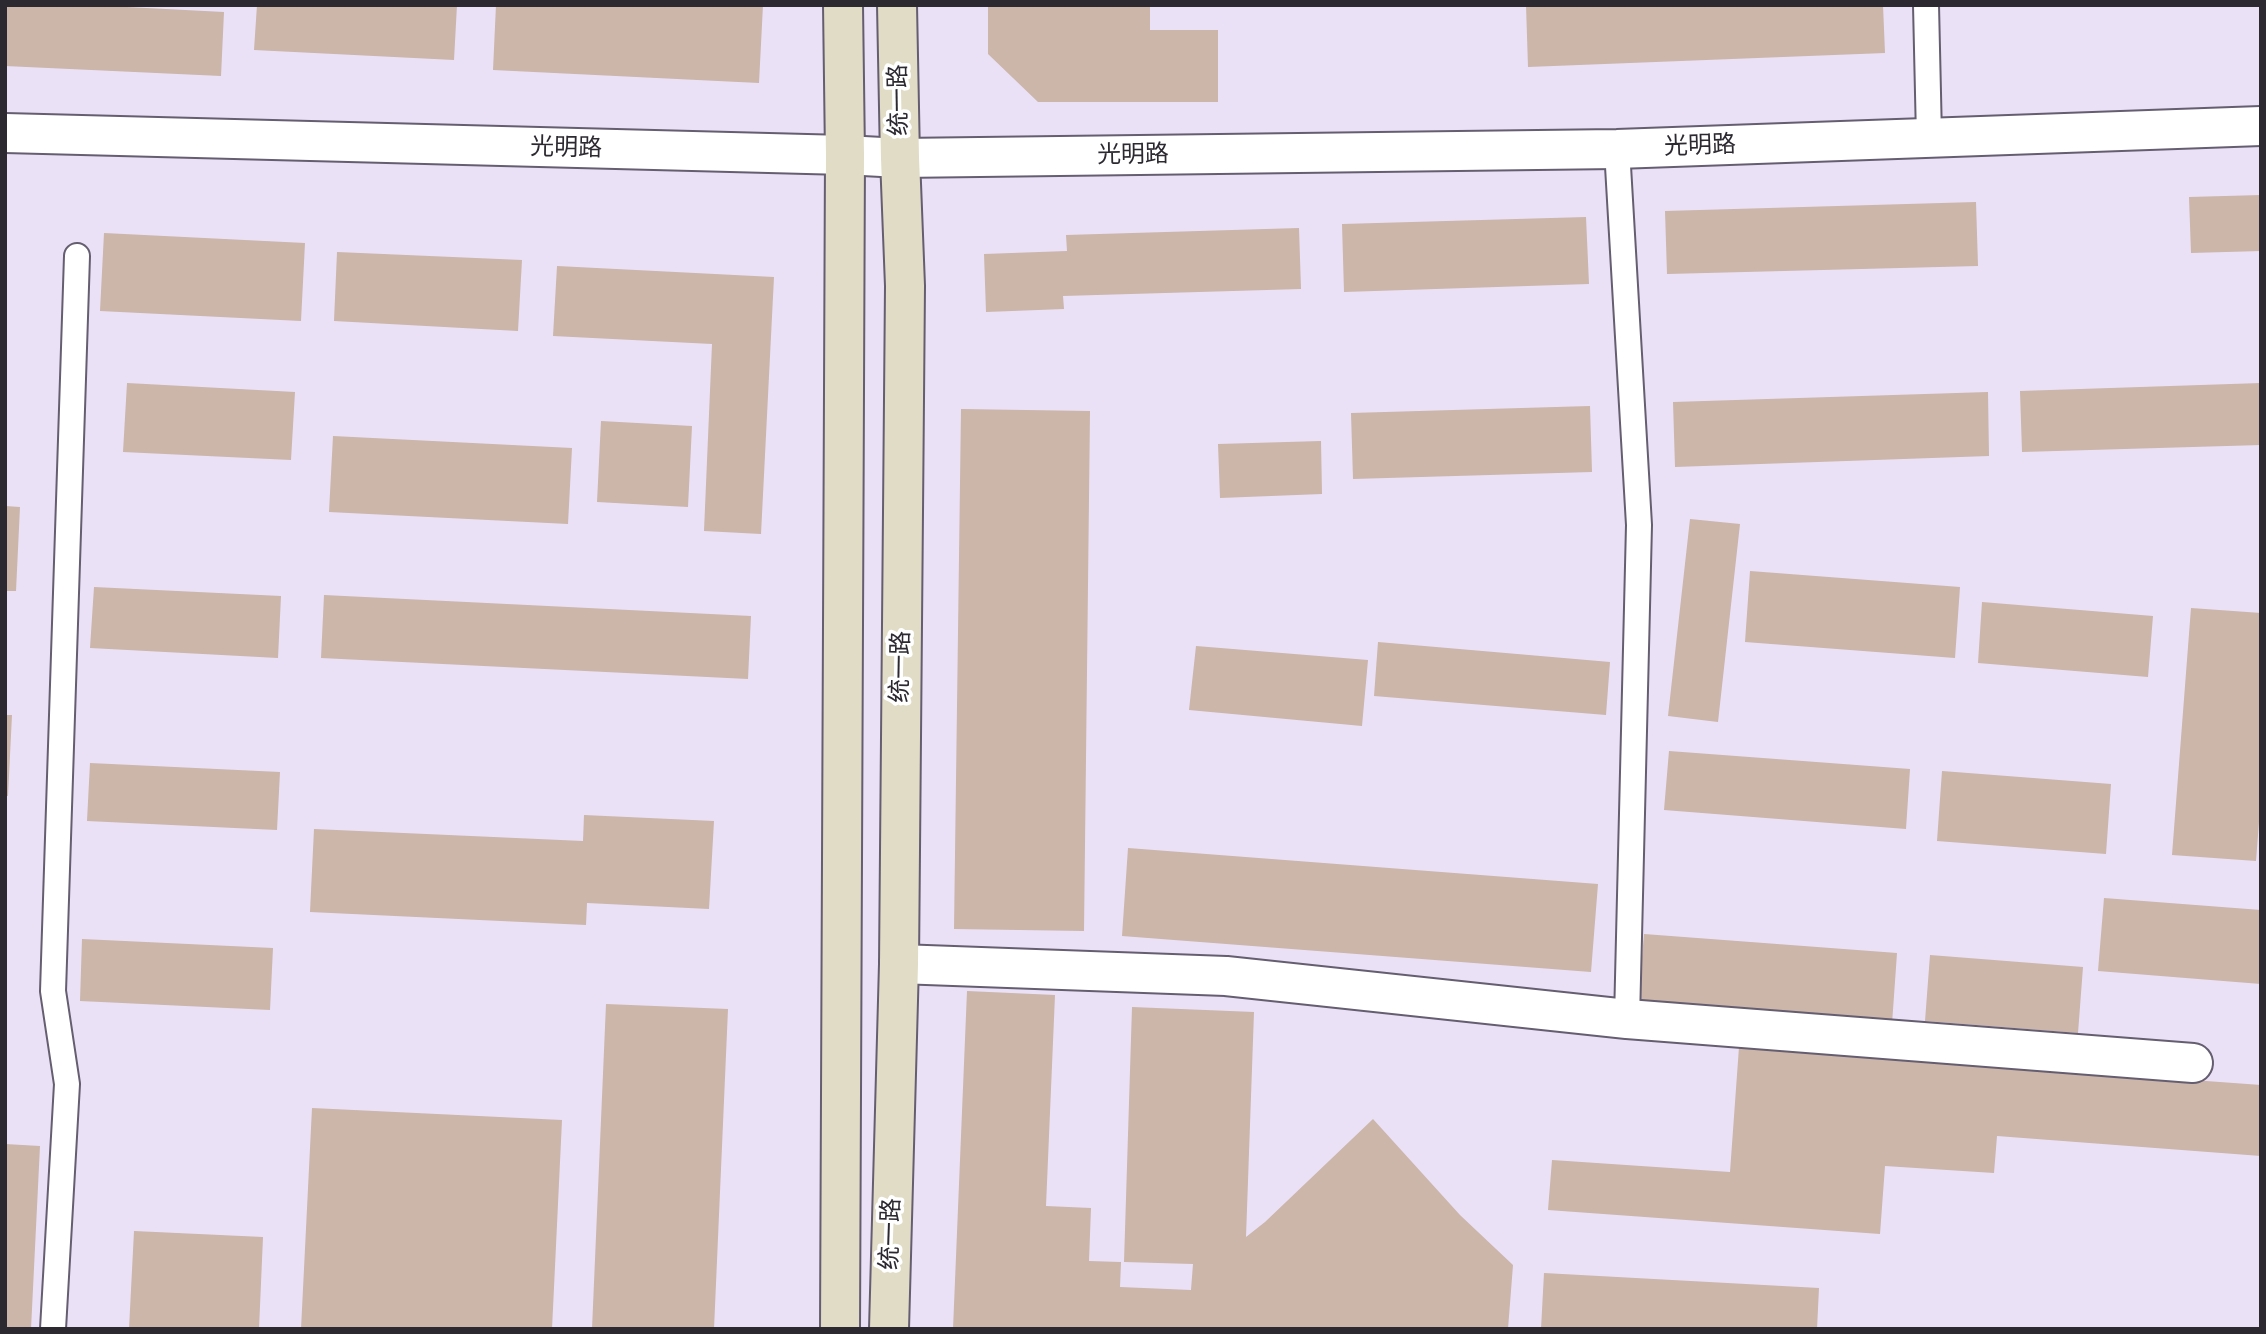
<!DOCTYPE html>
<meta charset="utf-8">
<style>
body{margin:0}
#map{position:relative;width:2266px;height:1334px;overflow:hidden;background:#eae1f7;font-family:"IBM Plex Sans",sans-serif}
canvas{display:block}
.frame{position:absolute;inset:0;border:7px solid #2d2931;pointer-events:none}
</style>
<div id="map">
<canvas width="2266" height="1334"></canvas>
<div class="frame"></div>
</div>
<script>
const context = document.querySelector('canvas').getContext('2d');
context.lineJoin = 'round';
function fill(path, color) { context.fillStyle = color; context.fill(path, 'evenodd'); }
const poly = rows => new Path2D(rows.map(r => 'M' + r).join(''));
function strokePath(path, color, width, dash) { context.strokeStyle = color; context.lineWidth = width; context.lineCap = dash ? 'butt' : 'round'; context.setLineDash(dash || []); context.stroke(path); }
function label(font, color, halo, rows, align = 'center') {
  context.font = font + ' "IBM Plex Sans","Noto Sans SC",sans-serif'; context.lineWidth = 7; context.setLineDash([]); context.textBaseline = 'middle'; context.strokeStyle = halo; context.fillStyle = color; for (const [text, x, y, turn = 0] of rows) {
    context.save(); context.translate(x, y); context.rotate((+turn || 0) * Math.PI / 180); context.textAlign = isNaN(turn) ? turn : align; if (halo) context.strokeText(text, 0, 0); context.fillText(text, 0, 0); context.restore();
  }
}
fill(poly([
 [5,5,88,5,224,12,221,76,5,66],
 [257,5,457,5,454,60,254,50],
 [496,5,763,5,759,83,493,70],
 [988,5,1150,5,1150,30,1218,30,1218,102,1038,102,988,54],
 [1526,5,1883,5,1885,53,1528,67],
 [2261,195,2261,251,2191,253,2189,197],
 [1976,202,1978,266,1667,274,1665,211],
 [1586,217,1589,284,1344,292,1342,224],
 [1299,228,1301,289,1063,296,1064,309,986,312,984,254,1067,251,1066,235],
 [104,233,305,243,301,321,100,311],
 [337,252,522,260,518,331,334,321],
 [557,266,774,277,761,534,704,531,712,344,553,336],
 [127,383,295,392,291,460,123,452],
 [2261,383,2261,445,2022,452,2020,391],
 [1988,392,1989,456,1675,467,1673,402],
 [1590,406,1592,472,1353,479,1351,413],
 [961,409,1090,411,1084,931,954,929],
 [601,421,692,426,688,507,597,502],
 [333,436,572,448,568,524,329,512],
 [1321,441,1322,494,1220,498,1218,444],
 [5,506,20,507,16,591,5,591],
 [1690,519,1740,524,1718,722,1668,716],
 [1750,571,1960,587,1955,658,1745,642],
 [94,587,281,596,278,658,90,648],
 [324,595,751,616,748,679,321,658],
 [1982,602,2153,616,2148,677,1978,663],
 [2191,608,2261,613,2261,796,2256,861,2172,855],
 [1378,642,1610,662,1606,715,1374,696],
 [1196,646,1368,660,1362,726,1189,710],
 [5,715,12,715,8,796,5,796],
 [1669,751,1910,769,1906,829,1664,810],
 [90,763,280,772,277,830,87,821],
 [1942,771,2111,784,2106,854,1937,841],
 [584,815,714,821,709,909,587,903,586,925,310,912,314,829,583,841],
 [1128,848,1598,884,1591,972,1122,936],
 [2104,898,2261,910,2261,984,2098,971],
 [1644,934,1897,953,1892,1024,1638,1004],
 [82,939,273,948,270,1010,80,1001],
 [1930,955,2083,967,2078,1033,1925,1021],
 [967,991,1055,995,1046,1206,1091,1208,1089,1261,1121,1262,1120,1287,1191,1290,1193,1264,1124,1262,1132,1007,1254,1012,1246,1237,1265,1222,1373,1119,1460,1215,1513,1265,1508,1329,953,1329],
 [606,1004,728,1009,714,1329,592,1329],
 [1739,1047,2261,1085,2261,1156,1997,1136,1994,1173,1885,1166,1880,1234,1548,1210,1552,1160,1730,1172],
 [312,1108,562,1120,552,1329,301,1329],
 [5,1144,40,1146,31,1329,5,1329],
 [134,1231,263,1237,259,1329,129,1329],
 [1544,1273,1819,1288,1817,1329,1541,1329]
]), '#ccb5a9');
const service = poly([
 [1926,5,1929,137],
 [1617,149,1639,525,1627,1019],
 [53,1329,67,1084,53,991,77,256]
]);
const minor = poly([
 [899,964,1226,976,1627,1019,2193,1063]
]);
const tertiary = poly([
 [5,133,845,155,900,158,1617,149,2261,126]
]);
const secondary = poly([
 [840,1329,845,155,843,5],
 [889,1329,899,964,905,286,900,158,897,5]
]);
strokePath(service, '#655d70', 28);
strokePath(minor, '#655d70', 42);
strokePath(tertiary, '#655d70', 42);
strokePath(secondary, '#655d70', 42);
strokePath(service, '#fff', 24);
strokePath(minor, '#fff', 38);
strokePath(tertiary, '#fff', 38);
strokePath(secondary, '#e1dcc5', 38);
label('24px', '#2d2931', '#fff', [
 ["统一路",899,100,-91],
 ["光明路",1700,146,-2],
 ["光明路",566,148,1],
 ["光明路",1133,155,-1],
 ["统一路",901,667,-89],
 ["统一路",891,1234,-88]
]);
</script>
